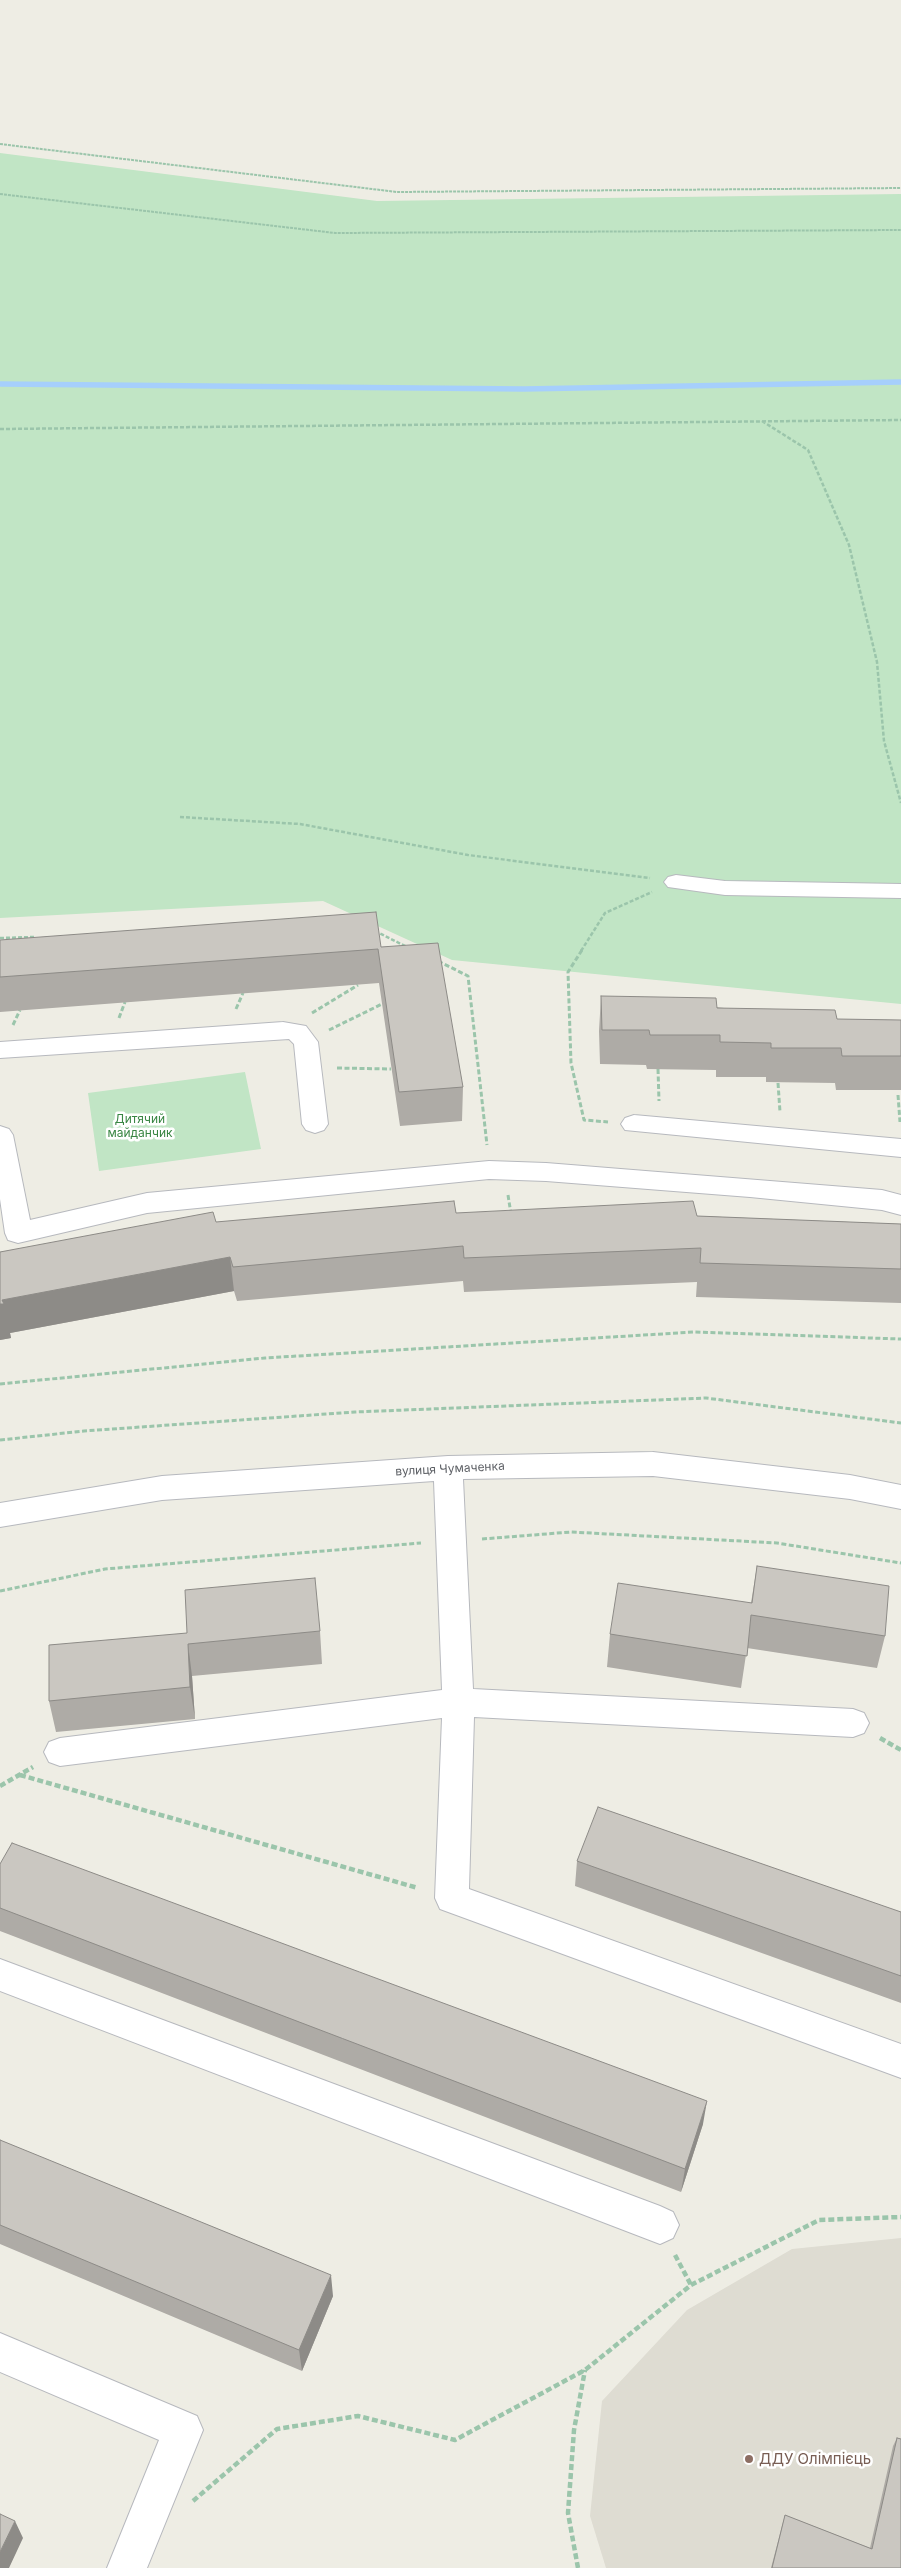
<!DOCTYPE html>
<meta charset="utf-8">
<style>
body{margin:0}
canvas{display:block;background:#eeede4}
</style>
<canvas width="901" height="2568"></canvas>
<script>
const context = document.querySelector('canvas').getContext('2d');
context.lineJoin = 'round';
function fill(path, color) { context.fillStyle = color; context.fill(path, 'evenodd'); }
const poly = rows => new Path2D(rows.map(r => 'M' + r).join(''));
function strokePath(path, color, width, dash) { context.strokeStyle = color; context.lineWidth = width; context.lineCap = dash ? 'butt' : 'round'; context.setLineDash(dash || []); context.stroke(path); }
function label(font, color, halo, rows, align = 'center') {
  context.font = font + ' Inter,sans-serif'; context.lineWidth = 5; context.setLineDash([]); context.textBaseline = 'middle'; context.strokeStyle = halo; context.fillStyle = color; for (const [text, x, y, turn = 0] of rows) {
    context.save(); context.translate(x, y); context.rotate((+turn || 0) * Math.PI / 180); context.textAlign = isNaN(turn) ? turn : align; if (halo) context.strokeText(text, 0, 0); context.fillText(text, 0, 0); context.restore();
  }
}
fill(poly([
 [901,2238,901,2568,606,2568,590,2516,602,2401,687,2310,792,2249]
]), '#dedcd2');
fill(poly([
 [0,153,377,201,901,194,901,1004,452,960,323,901,0,918],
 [245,1072,261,1149,99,1171,88,1093]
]), '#c1e5c5');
strokePath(poly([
 [0,384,524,389,901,382]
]), '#a6cffc', 5.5);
const minor = poly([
 [676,875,725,881,901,884,901,898,725,895,668,887,664,882,668,877,676,875],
 [283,1022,306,1026,318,1042,328,1124,324,1130,315,1133,306,1130,302,1124,294,1044,289,1039,0,1058,0,1042,283,1022],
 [634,1115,901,1139,901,1157,625,1130,621,1124,625,1118,634,1115],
 [0,1126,9,1129,13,1135,30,1220,147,1193,489,1161,546,1163,882,1190,901,1195,901,1215,882,1210,750,1197,546,1181,489,1179,147,1213,18,1243,8,1240,5,1233,0,1199,0,1126],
 [653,1452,850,1475,901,1485,901,1509,850,1499,653,1476,463,1479,473,1689,853,1709,864,1713,869,1723,864,1733,853,1737,474,1717,469,1889,901,2044,901,2078,440,1909,435,1898,442,1718,60,1766,49,1762,44,1752,49,1742,60,1738,442,1690,434,1481,162,1500,0,1527,0,1503,162,1476,448,1456,653,1452],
 [0,1959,660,2206,673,2212,679,2225,673,2238,660,2244,0,1991,0,1959],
 [0,2333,197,2416,203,2430,147,2568,107,2568,159,2440,0,2372,0,2333]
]);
strokePath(minor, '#b7b9be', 2);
strokePath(poly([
 [0,144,397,192,901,188],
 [0,194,335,233,901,230]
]), '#9bc5ab', 2, [3, 1]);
strokePath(poly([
 [762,421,808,450,849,545,877,662,884,741,901,803],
 [0,429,901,420],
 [180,817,300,824,468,855,650,878],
 [375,931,407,947],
 [0,938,34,937],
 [581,951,605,913,652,892]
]), '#9bc5ab', 2.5, [4, 2]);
strokePath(poly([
 [582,950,568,972,571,1063,584,1120,608,1122],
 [438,961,468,976,487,1145],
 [236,1009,243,993],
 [312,1013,358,985],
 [119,1018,125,1002],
 [13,1025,20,1010],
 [329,1030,382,1004],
 [337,1068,391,1069],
 [658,1069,659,1101],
 [778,1083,780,1112],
 [898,1095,900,1122],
 [508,1195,511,1214],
 [0,1384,265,1358,694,1332,901,1339],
 [0,1440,84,1431,355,1412,706,1398,901,1423],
 [482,1539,571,1532,777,1543,901,1563],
 [0,1591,105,1569,421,1543]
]), '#9bc5ab', 3, [5, 2.5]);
strokePath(poly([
 [880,1738,901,1750],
 [20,1775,418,1888],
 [0,1786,33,1767],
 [675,2255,691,2285],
 [193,2501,277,2429,358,2416,455,2440,585,2370,691,2285,819,2220,901,2217],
 [578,2568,568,2513,574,2430,585,2370]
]), '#9bc5ab', 4.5, [6, 3]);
fill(minor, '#fff');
fill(poly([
 [0,940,381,947,463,1087,462,1121,400,1126,379,983,0,1012],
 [601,996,837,1019,901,1020,901,1090,836,1090,835,1083,766,1082,766,1077,716,1077,716,1070,647,1069,646,1065,600,1064,599,1031],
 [456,1213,697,1216,901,1224,901,1303,696,1297,697,1282,464,1292,463,1281,237,1301,234,1291,10,1333,11,1338,0,1340,0,1252,216,1222],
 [757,1566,885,1636,877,1668,747,1648,741,1688,607,1667,610,1634,751,1603],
 [320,1631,322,1664,192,1676,195,1719,56,1732,49,1701,49,1645],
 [577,1861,901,1912,901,2003,575,1886],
 [0,1864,703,2124,681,2192,0,1931],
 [0,2140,333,2296,302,2371,0,2244],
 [897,2438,901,2568,771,2568,783,2522,785,2515,870,2548,893,2446]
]), '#aeaba6');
fill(poly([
 [230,1257,234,1291,10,1333,11,1338,0,1340,0,1304,2,1300],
 [188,1644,192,1676,195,1719,190,1687],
 [707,2101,703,2124,681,2192,685,2169],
 [331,2275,333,2296,302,2371,299,2350],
 [15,2521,23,2538,9,2568,0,2568,0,2552]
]), '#8d8b87');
const building = poly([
 [376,912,381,947,438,943,463,1087,399,1092,378,949,0,977,0,940,376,912],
 [601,996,716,998,717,1008,835,1010,837,1019,901,1020,901,1056,842,1056,841,1048,771,1048,771,1043,720,1042,720,1035,650,1035,649,1030,602,1030,601,996],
 [454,1201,456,1213,693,1201,697,1216,901,1224,901,1269,700,1263,701,1248,464,1258,463,1246,233,1267,230,1257,2,1300,4,1304,0,1304,0,1252,213,1212,216,1222,454,1201],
 [757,1566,889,1586,885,1636,751,1615,747,1656,610,1634,618,1583,752,1603,757,1566],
 [315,1578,320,1631,188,1644,190,1687,49,1701,49,1645,187,1633,185,1590,315,1578],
 [598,1807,901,1912,901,1976,577,1861,598,1807],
 [12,1843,707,2101,685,2169,0,1908,0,1864,12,1843],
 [0,2140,331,2275,299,2350,0,2225,0,2140],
 [897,2438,901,2439,901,2568,772,2568,785,2515,872,2549,897,2438],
 [0,2514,15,2521,0,2552,0,2514]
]);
fill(building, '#cac7c1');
strokePath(building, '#8d8b87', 1);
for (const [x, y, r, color] of [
 [749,2459,5,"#8d6e63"]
]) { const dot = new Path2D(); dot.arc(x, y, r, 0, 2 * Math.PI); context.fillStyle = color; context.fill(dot); strokePath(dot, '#fff', 2); }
label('12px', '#398643', '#fff', [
 ["Дитячий",140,1119],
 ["майданчик",140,1133]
]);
label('12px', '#5c5f64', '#fff', [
 ["вулиця Чумаченка",450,1469,-3]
]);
label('15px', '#785e54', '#fff', [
 ["ДДУ Олімпієць",759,2459]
], 'left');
</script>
